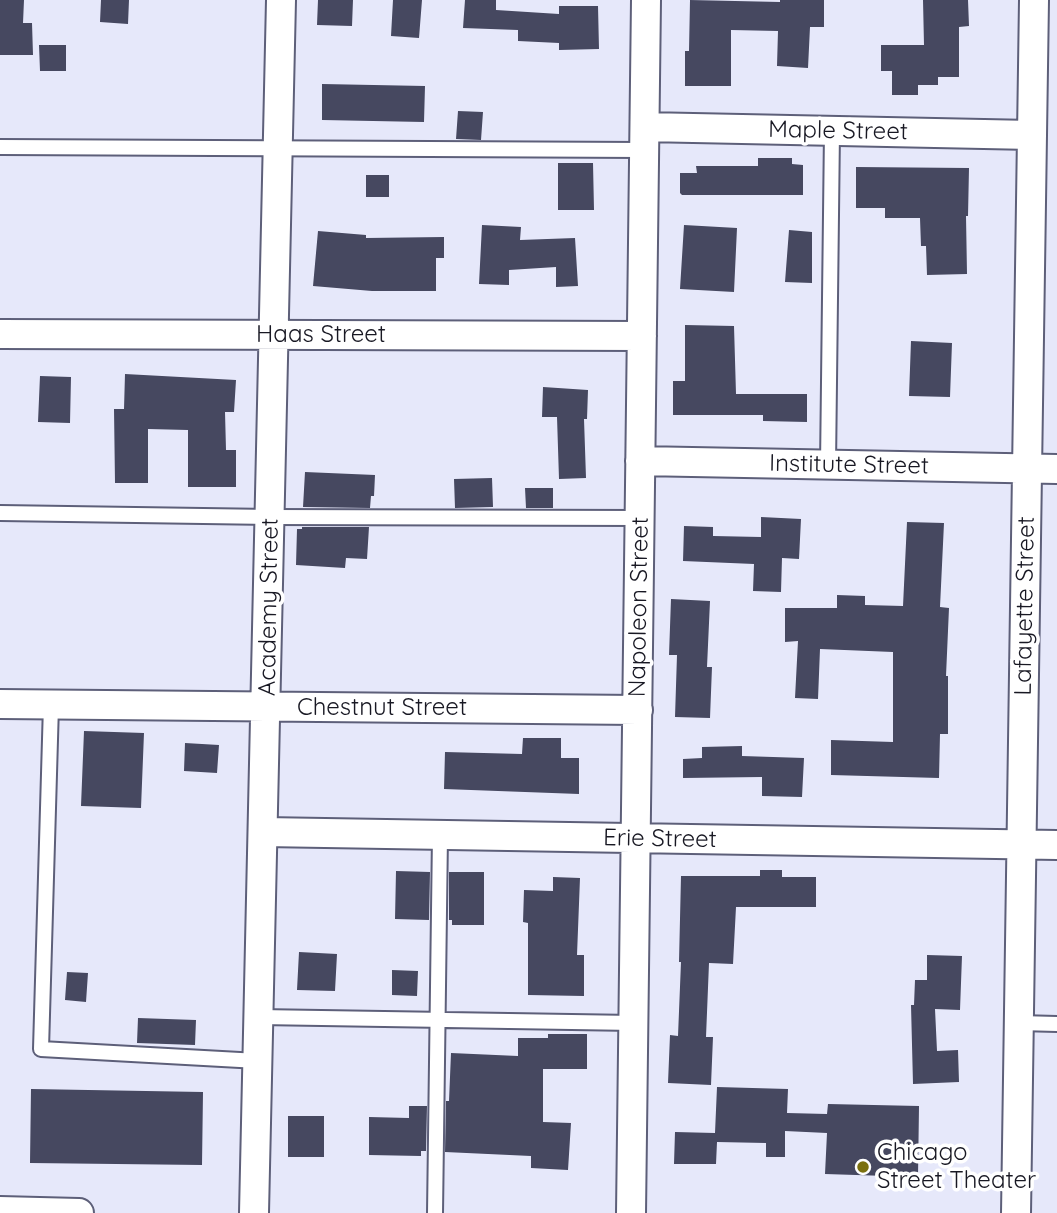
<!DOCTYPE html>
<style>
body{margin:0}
canvas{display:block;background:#e6e8fa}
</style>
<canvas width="1057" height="1213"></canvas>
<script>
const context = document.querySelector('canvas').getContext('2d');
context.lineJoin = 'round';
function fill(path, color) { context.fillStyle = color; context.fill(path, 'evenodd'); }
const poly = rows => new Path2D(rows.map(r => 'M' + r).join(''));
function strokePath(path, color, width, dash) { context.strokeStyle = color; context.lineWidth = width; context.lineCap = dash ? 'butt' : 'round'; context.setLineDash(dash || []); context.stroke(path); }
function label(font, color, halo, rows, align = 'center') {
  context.font = font + ' Quicksand,sans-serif'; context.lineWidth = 7; context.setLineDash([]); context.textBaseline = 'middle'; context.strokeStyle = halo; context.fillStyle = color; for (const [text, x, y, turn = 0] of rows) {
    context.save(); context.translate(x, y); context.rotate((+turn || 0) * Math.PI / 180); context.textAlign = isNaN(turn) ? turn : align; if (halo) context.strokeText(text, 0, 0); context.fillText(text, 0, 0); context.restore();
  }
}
fill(poly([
 [0,0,24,0,23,23,32,23,33,55,0,55],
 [101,0,129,0,128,24,100,22],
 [318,0,353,0,352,26,317,25],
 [393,0,422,0,419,38,391,36],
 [465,0,496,0,496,10,559,14,559,6,598,6,599,49,559,50,559,43,518,41,518,30,463,28],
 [690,0,780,2,780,0,824,0,824,27,810,27,808,68,777,66,778,31,731,30,731,86,685,86,685,51,689,51],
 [923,0,968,0,969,26,959,27,959,77,938,77,938,85,918,85,918,95,892,95,892,71,881,71,881,45,924,45],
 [39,45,66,45,66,71,40,71],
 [322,84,425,86,424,122,322,120],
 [458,111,483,112,481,140,456,139],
 [758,158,792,158,792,164,803,165,803,195,682,195,680,193,680,173,697,173,696,166,758,166],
 [558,163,593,163,594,210,558,210],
 [856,167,969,168,968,216,966,216,967,274,927,275,926,246,921,246,920,218,885,218,885,208,856,208],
 [366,175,389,175,389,197,366,197],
 [482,225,521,227,520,240,575,238,578,286,556,287,556,267,509,270,509,285,479,284],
 [684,225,737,228,734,292,680,289],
 [789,230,812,232,812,283,785,282],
 [318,231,366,235,366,238,444,237,444,258,436,258,436,291,372,291,313,286],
 [685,325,734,326,736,394,807,394,807,422,763,421,763,415,673,415,673,381,685,381],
 [911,341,952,343,950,397,909,396],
 [125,374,236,380,234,412,225,412,226,450,236,450,236,487,188,487,188,430,148,429,148,483,115,483,114,409,124,409],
 [40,376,71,377,70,423,38,422],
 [543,387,588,390,587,419,584,419,586,478,559,479,557,417,542,417],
 [305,472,375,475,374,496,371,496,370,508,303,507],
 [492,478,493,507,455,508,454,479],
 [525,488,553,488,553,508,526,508],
 [761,517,801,519,799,559,782,558,781,592,753,591,754,564,683,561,684,526,713,527,713,536,761,537],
 [907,522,944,523,940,607,949,608,946,676,948,676,948,734,940,734,939,778,831,775,831,740,893,742,893,652,820,649,818,699,795,698,798,641,785,642,785,608,837,608,837,595,865,596,865,605,903,606],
 [302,527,369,527,367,559,346,558,345,568,296,565,297,529,302,529],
 [671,599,710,601,707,667,712,667,710,718,675,717,677,655,669,655],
 [84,731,144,733,141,808,81,806],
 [523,738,561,738,561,758,579,758,579,794,444,789,445,752,522,754],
 [185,743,219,745,217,773,184,771],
 [742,746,742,756,804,758,802,797,762,796,762,777,683,778,683,759,702,758,702,747],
 [760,870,782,870,782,877,816,877,816,907,736,907,733,964,709,963,706,1037,713,1037,711,1085,668,1083,670,1035,678,1036,681,962,679,962,681,876,760,876],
 [396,871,430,872,429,920,395,919],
 [449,872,484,872,484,925,452,925,452,920,449,920],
 [553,877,580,878,577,955,584,955,584,996,528,995,528,923,523,922,524,890,553,891],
 [299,952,337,954,335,991,297,990],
 [927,955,962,956,960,1010,935,1009,937,1051,958,1050,959,1082,913,1084,911,1005,914,1005,915,980,927,980],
 [392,970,418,971,417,996,392,995],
 [67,972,88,973,86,1002,65,1000],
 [138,1018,196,1020,195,1045,137,1043],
 [548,1034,587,1034,587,1069,543,1069,543,1122,571,1123,568,1170,531,1168,531,1156,445,1152,446,1101,449,1101,451,1053,518,1056,518,1038,548,1038],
 [717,1087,788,1089,787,1113,827,1114,828,1104,919,1106,918,1177,825,1174,827,1133,785,1131,785,1157,766,1157,766,1143,717,1142,716,1164,674,1164,675,1132,715,1133],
 [31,1089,203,1092,202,1165,30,1163],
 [409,1106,427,1106,426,1151,421,1151,421,1156,369,1155,369,1117,409,1118],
 [288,1116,324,1116,324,1157,288,1157]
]), '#464860');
const service = poly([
 [0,147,644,150],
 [828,465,832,131],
 [0,513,271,517,640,518],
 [51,705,41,1049,258,1061],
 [259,1017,634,1023],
 [1019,1023,1057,1024],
 [435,1213,440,835]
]);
const minor = poly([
 [645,127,1032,135],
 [0,334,642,336],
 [640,461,1057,469],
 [0,704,638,710],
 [264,832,1057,845],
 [0,1211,79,1213],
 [254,1213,281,0],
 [631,1213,646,0],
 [1016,1213,1034,0]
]);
strokePath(service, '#5d5f79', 18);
strokePath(minor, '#5d5f79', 32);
strokePath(service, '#fff', 14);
strokePath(minor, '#fff', 28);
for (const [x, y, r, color] of [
 [863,1167,7,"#7b700f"]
]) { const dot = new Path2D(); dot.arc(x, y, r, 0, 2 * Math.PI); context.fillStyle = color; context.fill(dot); strokePath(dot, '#fff', 2.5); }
label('24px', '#181823', '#fff', [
 ["Maple Street",838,131,1],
 ["Haas Street",321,335],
 ["Institute Street",849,465,1],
 ["Lafayette Street",1025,606,-89],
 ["Academy Street",269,607,-89],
 ["Napoleon Street",639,607,-89],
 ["Chestnut Street",382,708],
 ["Erie Street",660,839,1]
]);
label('24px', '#181823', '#fff', [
 ["Chicago",877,1153],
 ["Street Theater",877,1181]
], 'left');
</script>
